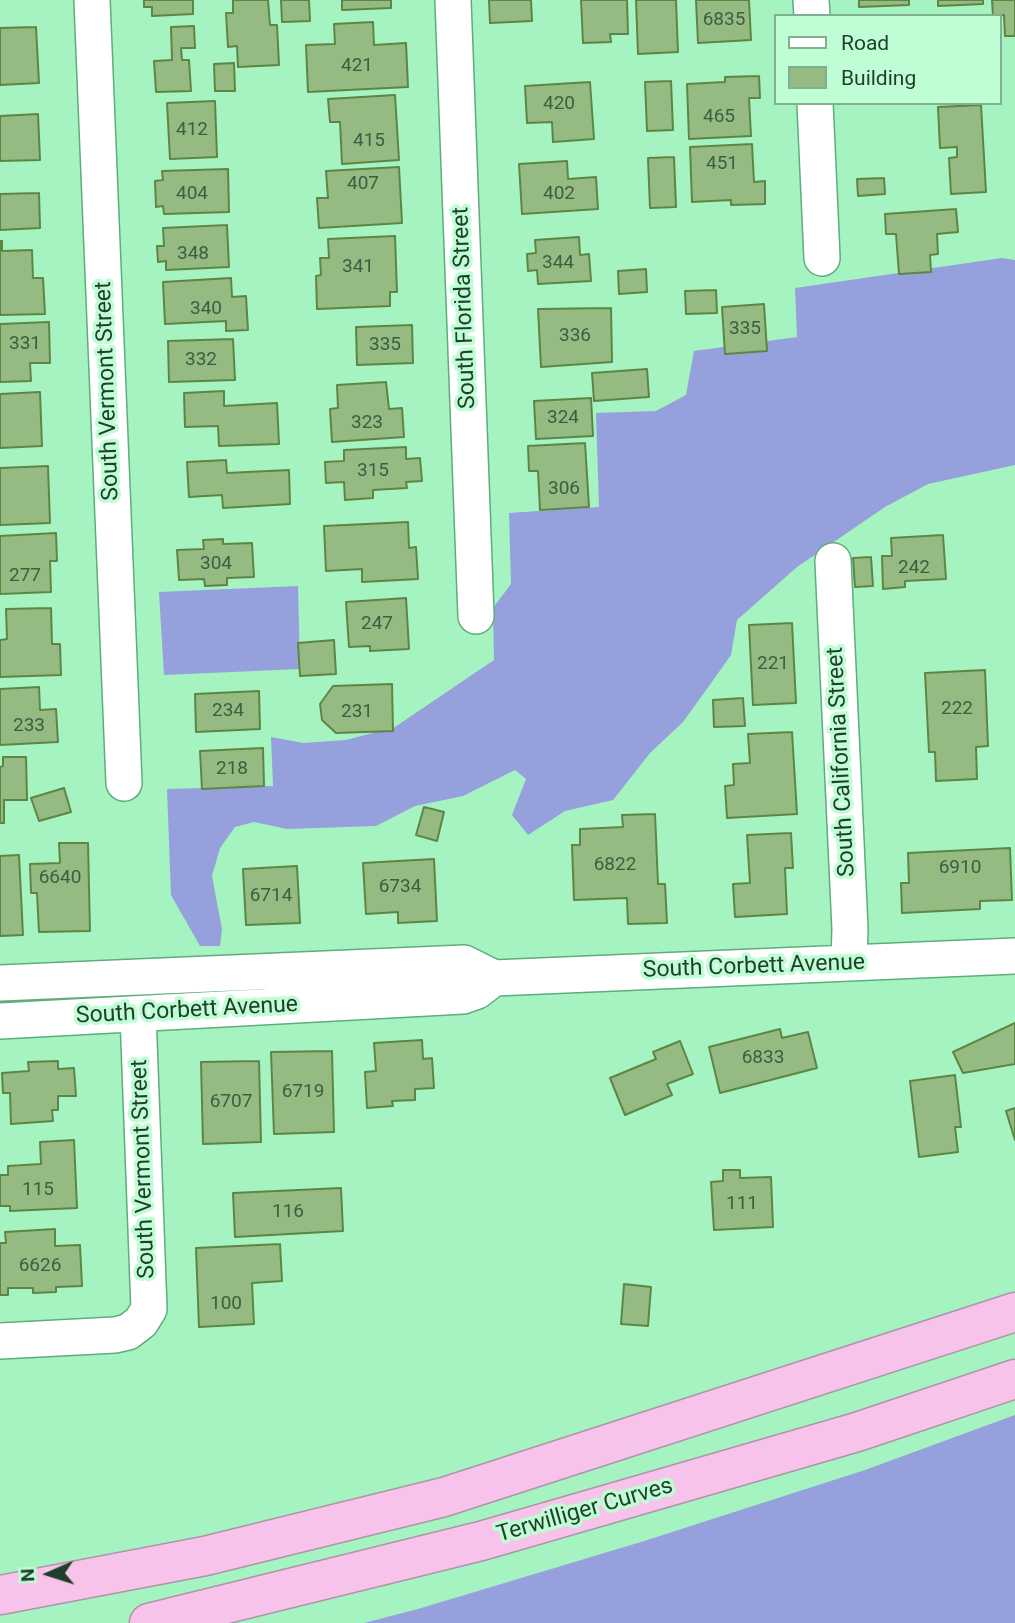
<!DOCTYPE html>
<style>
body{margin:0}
#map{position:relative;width:1015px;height:1623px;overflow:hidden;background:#a5f3c1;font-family:Roboto,sans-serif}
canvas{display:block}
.legend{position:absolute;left:774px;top:14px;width:228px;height:91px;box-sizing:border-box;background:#bffdd4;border:2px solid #7fb190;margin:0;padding:9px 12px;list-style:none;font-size:21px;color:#1f3f2b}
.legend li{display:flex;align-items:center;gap:14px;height:35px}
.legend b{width:35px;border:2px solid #7fb190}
.north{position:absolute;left:14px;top:1539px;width:70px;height:70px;-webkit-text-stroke:5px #bffdd4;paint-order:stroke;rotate:267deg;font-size:19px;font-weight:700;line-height:28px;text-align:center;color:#1f3f2b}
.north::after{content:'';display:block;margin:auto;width:24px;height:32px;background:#1f3f2b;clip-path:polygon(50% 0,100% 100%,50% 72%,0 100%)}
</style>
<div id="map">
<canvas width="1015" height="1623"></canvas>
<ul class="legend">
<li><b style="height:9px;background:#fff"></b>Road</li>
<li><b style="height:19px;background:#96bb82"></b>Building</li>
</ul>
<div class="north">N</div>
</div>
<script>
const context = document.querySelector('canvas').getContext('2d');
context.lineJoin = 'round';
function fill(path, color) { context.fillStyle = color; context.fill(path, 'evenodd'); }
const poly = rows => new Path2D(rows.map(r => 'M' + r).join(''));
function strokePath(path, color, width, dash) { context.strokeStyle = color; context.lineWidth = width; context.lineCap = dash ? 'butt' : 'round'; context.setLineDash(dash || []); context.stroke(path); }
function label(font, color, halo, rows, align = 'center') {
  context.font = font + ' Roboto,sans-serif'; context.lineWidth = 7; context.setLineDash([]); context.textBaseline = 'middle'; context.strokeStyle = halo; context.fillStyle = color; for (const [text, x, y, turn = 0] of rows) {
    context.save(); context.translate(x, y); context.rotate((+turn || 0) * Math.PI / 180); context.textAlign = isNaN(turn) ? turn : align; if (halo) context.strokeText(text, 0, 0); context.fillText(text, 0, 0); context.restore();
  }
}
fill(poly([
 [1002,258,1015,260,1015,465,928,484,885,507,797,567,737,620,731,655,714,679,683,722,650,753,613,800,565,811,528,835,512,815,526,779,515,770,463,796,415,806,376,826,287,829,254,822,235,827,220,848,212,876,222,929,220,946,200,946,171,895,167,789,273,786,271,737,303,743,346,740,395,727,494,660,493,608,511,584,509,513,599,507,596,413,656,411,686,395,694,351,797,337,795,288],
 [298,586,300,669,164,675,159,592],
 [1015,1415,1015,1623,364,1623,418,1609,641,1542,865,1470]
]), '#95a0dd');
const building = poly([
 [144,0,193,0,193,14,152,16,152,7,144,7,144,0],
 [233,0,268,0,270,25,277,25,279,65,238,67,237,46,228,47,226,13,233,13,233,0],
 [281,0,309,0,310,21,282,22,281,0],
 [342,0,391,0,391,8,342,10,342,0],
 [489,0,531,0,532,21,490,23,489,0],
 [581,0,627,0,628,34,610,34,611,42,583,43,581,0],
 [636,0,676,0,678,52,638,54,636,0],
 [696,0,749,0,751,40,698,43,696,0],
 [859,0,909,0,909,5,859,7,859,0],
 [938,0,983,0,983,4,938,6,938,0],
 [992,0,1015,0,1015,36,1005,36,1004,15,993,16,992,0],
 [373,22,374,45,406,43,408,87,308,92,306,45,335,44,334,24,373,22],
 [194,26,195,48,181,48,182,60,189,60,191,91,156,92,154,61,172,60,171,27,194,26],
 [36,27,39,83,0,85,0,28,36,27],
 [234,63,235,91,215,91,214,64,234,63],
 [759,76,760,98,749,98,751,136,689,139,687,84,725,82,725,77,759,76],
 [671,81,673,130,647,131,645,82,671,81],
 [590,82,594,139,553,142,552,122,527,123,525,86,590,82],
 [395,95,399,160,342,164,340,122,330,122,328,99,395,95],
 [215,101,217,157,170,159,167,103,215,101],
 [981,105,986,192,951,194,949,158,957,157,957,147,940,148,938,107,981,105],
 [38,114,40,160,0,161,0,116,38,114],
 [752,144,754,182,765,181,765,204,731,205,731,200,692,202,690,147,752,144],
 [674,157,676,207,650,208,648,158,674,157],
 [567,161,568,179,596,177,598,209,522,214,519,164,567,161],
 [399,167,402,223,319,228,317,198,328,198,326,171,399,167],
 [228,169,229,212,164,214,163,206,156,207,155,181,163,180,162,171,228,169],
 [884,178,885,194,858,196,857,179,884,178],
 [39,193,40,228,0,230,0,194,39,193],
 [956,209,958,232,937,234,938,254,930,255,931,272,899,274,896,234,886,234,885,214,956,209],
 [227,225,229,267,166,270,166,261,158,262,157,246,164,246,163,228,227,225],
 [395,236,397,292,390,292,390,306,317,309,316,276,321,275,320,258,329,258,328,239,395,236],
 [579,237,580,255,589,254,591,281,538,284,537,270,528,271,527,254,536,253,535,240,579,237],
 [0,241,2,241,2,251,32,250,33,278,43,278,45,314,0,315,0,241],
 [646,269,647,292,619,294,618,271,646,269],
 [231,278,232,297,246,296,248,330,226,331,226,321,165,324,163,282,231,278],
 [716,290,717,313,686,314,685,291,716,290],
 [764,304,767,351,725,354,722,307,764,304],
 [611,308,612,362,541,367,538,309,611,308],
 [49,322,50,363,30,363,31,381,0,382,0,324,49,322],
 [412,325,413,363,357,365,356,327,412,325],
 [233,339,235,380,169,382,168,341,233,339],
 [647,369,649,397,594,401,592,373,647,369],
 [386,382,389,409,402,408,404,437,332,442,330,409,338,408,337,385,386,382],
 [224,391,224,406,277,403,279,444,219,446,218,426,185,427,184,393,224,391],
 [40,392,42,446,0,448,0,394,40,392],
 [591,398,593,436,536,439,534,401,591,398],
 [585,443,589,507,540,510,538,471,529,471,528,446,585,443],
 [406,447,406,459,420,458,422,481,406,482,407,488,373,490,373,498,345,500,344,482,326,483,325,462,344,461,344,450,406,447],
 [226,460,227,473,289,470,290,504,223,508,222,495,189,497,187,462,226,460],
 [48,466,50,523,0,525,0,468,48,466],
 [408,522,409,548,416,547,418,579,362,582,362,569,326,571,324,526,408,522],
 [56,533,57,561,50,561,51,592,0,594,0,536,56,533],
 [943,535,946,579,905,581,905,587,883,589,882,556,892,556,891,538,943,535],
 [223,539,223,544,252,543,254,577,227,578,227,585,205,586,204,579,179,580,177,550,204,549,203,540,223,539],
 [871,557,873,586,855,587,853,558,871,557],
 [406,598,409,649,370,651,370,646,349,647,346,602,406,598],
 [51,608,52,644,60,644,61,675,0,677,0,640,7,639,6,609,51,608],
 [792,623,796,703,753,705,749,625,792,623],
 [334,640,336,674,300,676,298,643,334,640],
 [985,670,988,746,976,747,977,779,936,781,935,752,929,752,925,673,985,670],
 [392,684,393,731,336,733,322,720,320,704,333,686,392,684],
 [39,687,40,710,56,709,58,742,0,745,0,689,39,687],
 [259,691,260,729,196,732,195,694,259,691],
 [743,698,745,726,714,727,713,700,743,698],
 [792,732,797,814,727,818,725,786,734,785,733,764,750,763,748,734,792,732],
 [263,748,264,786,202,789,200,751,263,748],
 [3,757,26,757,27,800,4,800,4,823,0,823,0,767,3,766,3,757],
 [64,788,71,812,39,821,31,798,64,788],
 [424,807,444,812,437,841,416,835,424,807],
 [655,814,658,884,665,884,667,923,628,924,627,898,574,900,572,845,580,845,580,829,623,827,622,815,655,814],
 [791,833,793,868,785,868,787,914,735,917,733,884,750,883,747,835,791,833],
 [59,843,88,843,90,931,39,932,37,893,31,893,30,864,60,863,59,843],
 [1010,848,1012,900,980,901,980,909,902,913,901,883,909,883,908,853,1010,848],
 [19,855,23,935,0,936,0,856,19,855],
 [434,859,437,921,398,923,398,912,366,914,363,863,434,859],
 [297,866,300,923,246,925,243,869,297,866],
 [1015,1023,1015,1064,963,1073,953,1052,1015,1023],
 [780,1029,782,1038,808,1032,817,1068,720,1093,709,1047,780,1029],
 [422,1040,423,1059,432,1058,434,1088,415,1089,415,1100,392,1101,393,1106,367,1108,365,1072,376,1071,374,1043,422,1040],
 [680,1041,693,1074,667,1084,672,1095,625,1115,610,1078,656,1059,653,1052,680,1041],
 [332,1051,334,1132,274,1134,271,1052,332,1051],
 [58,1061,58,1069,74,1068,76,1096,58,1096,58,1110,52,1110,53,1121,11,1124,10,1093,3,1093,2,1073,29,1071,28,1062,58,1061],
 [259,1061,261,1142,203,1144,201,1062,259,1061],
 [955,1075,961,1127,955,1127,958,1152,919,1157,910,1081,955,1075],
 [1015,1108,1015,1140,1006,1111,1015,1108],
 [74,1140,77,1208,10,1211,10,1206,0,1206,0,1175,8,1175,8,1166,41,1164,40,1142,74,1140],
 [723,1170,740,1170,740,1178,771,1177,773,1227,714,1230,711,1182,723,1181,723,1170],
 [341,1188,343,1231,235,1237,233,1193,341,1188],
 [55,1229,55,1246,80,1245,82,1286,56,1287,56,1292,33,1293,33,1288,8,1288,8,1295,0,1295,0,1243,6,1243,5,1232,55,1229],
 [280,1244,282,1281,252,1283,254,1324,199,1327,196,1248,280,1244],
 [624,1284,651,1287,648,1326,621,1324,624,1284]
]);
fill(building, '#96bb82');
strokePath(building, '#5d8645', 2);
const minor = poly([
 [92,0,124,783],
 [453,0,476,616],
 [811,0,812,16],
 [815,103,822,258],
 [833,561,850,929,849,963],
 [0,983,464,963,494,978,1015,956],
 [0,1021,463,996,477,991,494,978],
 [0,1341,115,1335,128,1332,141,1322,149,1309,138,1014]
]);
const highway = poly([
 [0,1595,205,1556,444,1497,1015,1312],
 [149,1623,481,1541,857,1432,1015,1379]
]);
strokePath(minor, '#5fac7d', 38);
strokePath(highway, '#ac95a8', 41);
strokePath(minor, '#fff', 35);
strokePath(highway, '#f8c3eb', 38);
label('19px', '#3d5e41', null, [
 ["6835",724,20],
 ["421",357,66],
 ["420",559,104],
 ["465",719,117],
 ["412",192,130],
 ["415",369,141],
 ["451",722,164],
 ["407",363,184],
 ["404",192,194],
 ["402",559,194],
 ["348",193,254],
 ["344",558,263],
 ["341",358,267],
 ["340",206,309],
 ["335",745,329],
 ["336",575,336],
 ["331",25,344],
 ["335",385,345],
 ["332",201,360],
 ["324",563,418],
 ["323",367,423],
 ["315",373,471],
 ["306",564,489],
 ["304",216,564],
 ["242",914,568],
 ["277",25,576],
 ["247",377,624],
 ["221",773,664],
 ["222",957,709],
 ["234",228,711],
 ["231",357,712],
 ["233",29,726],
 ["218",232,769],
 ["6822",615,865],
 ["6910",960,868],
 ["6640",60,878],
 ["6734",400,887],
 ["6714",271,896],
 ["6833",763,1058],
 ["6719",303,1092],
 ["6707",231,1102],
 ["115",38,1190],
 ["111",742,1204],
 ["116",288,1212],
 ["6626",40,1266],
 ["100",226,1304]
]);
label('23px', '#1f3f2b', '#bffdd4', [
 ["South Florida Street",465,308,-92],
 ["South Vermont Street",108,391,-92],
 ["South California Street",842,762,-93],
 ["South Corbett Avenue",754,967,-2],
 ["South Corbett Avenue",187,1011,-3],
 ["South Vermont Street",144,1169,-92],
 ["Terwilliger Curves",585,1511,-16]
]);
</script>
